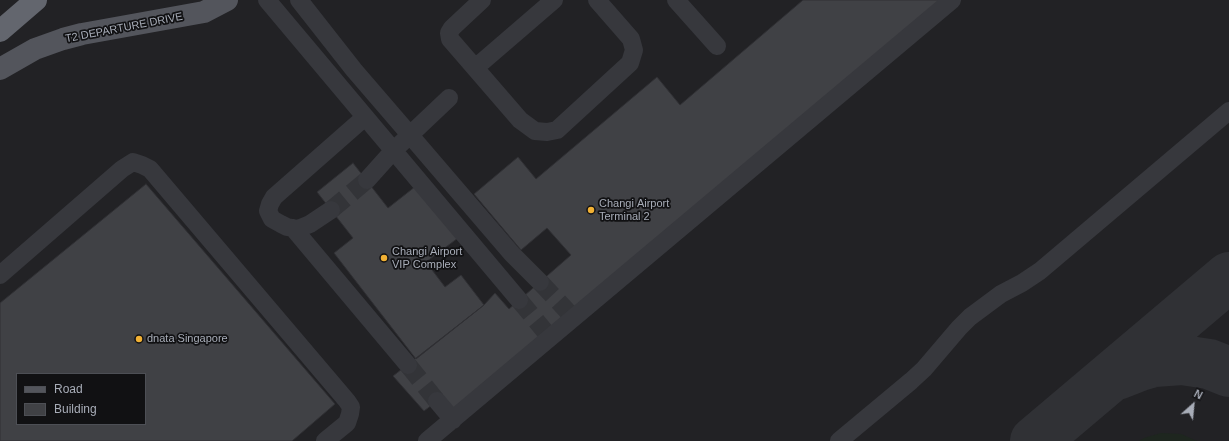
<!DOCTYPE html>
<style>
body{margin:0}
#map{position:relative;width:1229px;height:441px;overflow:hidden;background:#161618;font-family:Arial,sans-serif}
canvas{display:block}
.legend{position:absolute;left:16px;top:373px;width:130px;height:52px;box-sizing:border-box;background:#111113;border:1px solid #4d4f55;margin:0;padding:5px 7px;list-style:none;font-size:12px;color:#a8adb8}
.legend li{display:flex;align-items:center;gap:8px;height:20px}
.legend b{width:20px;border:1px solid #4d4f55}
.north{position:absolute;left:1173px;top:385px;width:40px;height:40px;-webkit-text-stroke:3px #111113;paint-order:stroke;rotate:27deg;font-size:11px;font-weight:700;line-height:16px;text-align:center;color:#a8adb8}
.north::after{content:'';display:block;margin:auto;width:14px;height:18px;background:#a8adb8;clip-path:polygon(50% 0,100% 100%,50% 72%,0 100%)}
</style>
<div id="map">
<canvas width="1229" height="441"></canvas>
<ul class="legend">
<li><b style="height:5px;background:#53555c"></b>Road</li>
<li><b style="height:11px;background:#404145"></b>Building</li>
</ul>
<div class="north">N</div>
</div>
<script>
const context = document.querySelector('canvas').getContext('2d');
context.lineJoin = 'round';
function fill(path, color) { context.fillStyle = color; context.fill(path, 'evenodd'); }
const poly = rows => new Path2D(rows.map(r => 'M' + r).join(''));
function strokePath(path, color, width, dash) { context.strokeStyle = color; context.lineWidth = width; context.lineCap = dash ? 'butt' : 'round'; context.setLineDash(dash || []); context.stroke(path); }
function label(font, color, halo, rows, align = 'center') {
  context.font = font + ' Arial,sans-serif'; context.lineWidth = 3.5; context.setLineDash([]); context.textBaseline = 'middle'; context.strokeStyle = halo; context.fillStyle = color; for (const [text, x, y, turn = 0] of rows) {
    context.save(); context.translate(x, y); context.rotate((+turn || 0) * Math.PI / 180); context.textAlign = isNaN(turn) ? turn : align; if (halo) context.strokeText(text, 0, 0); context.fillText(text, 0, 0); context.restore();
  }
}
fill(poly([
 [0,0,1229,0,1229,441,0,441],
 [17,374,145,374,145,424,17,424]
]), '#222225');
fill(poly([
 [1161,433,1181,434,1197,441,1139,441,1144,438]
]), '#1e261f');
strokePath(poly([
 [1117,375,1140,366,1154,362,1182,360,1209,364,1229,372],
 [1035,441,1229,277]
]), '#303135', 50);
const building = poly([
 [803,0,946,0,454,415,441,398,424,411,393,376,484,305,495,293,509,309,571,255,547,228,521,250,474,194,518,157,536,179,657,77,680,105,803,0],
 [353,163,388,208,416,186,458,238,426,262,445,287,461,275,484,305,416,359,334,253,353,238,317,192,353,163],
 [146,184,335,404,292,441,0,441,0,303,146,184],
 [17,374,145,374,145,424,17,424,17,374]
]);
fill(building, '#404145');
strokePath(building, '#303034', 1);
strokePath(poly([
 [331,210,367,180],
 [540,282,571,315],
 [519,300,548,335],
 [408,365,437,401]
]), '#333438', 18, [18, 9]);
strokePath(poly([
 [267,0,519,300],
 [299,0,354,70,410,135,512,254,540,282],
 [482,0,452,28,449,33,450,39,520,120,535,131,547,132,557,130,630,63,634,50,631,39,597,0],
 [676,0,717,46],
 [475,68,554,0],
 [367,180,393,151,449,98],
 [331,210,310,224,298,229,287,227,281,224,272,219,268,211,270,204,274,197,365,117],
 [293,228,408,365],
 [0,275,122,169,133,162,142,165,150,169,347,401,351,407,350,414,347,423,325,441],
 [437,401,453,420],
 [427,441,952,0],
 [839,441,911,381,924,369,959,328,970,317,1001,294,1022,283,1040,271,1229,111]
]), '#37383d', 18);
strokePath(poly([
 [0,69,35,49,63,39,82,34,204,12,227,0]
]), '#53555c', 22);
strokePath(poly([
 [0,31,36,0]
]), '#63666e', 22);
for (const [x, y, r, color] of [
 [591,210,4,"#f2b134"],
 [384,258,4,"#f2b134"],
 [139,339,4,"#f2b134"]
]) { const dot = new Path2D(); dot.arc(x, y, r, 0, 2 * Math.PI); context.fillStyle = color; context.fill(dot); strokePath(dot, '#111113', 1.5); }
label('11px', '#a8adb8', '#111113', [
 ["T2 DEPARTURE DRIVE",124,28,-11]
]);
label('11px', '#a8adb8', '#111113', [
 ["Changi Airport",599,204],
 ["Terminal 2",599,217],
 ["Changi Airport",392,252],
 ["VIP Complex",392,265],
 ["dnata Singapore",147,339]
], 'left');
</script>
